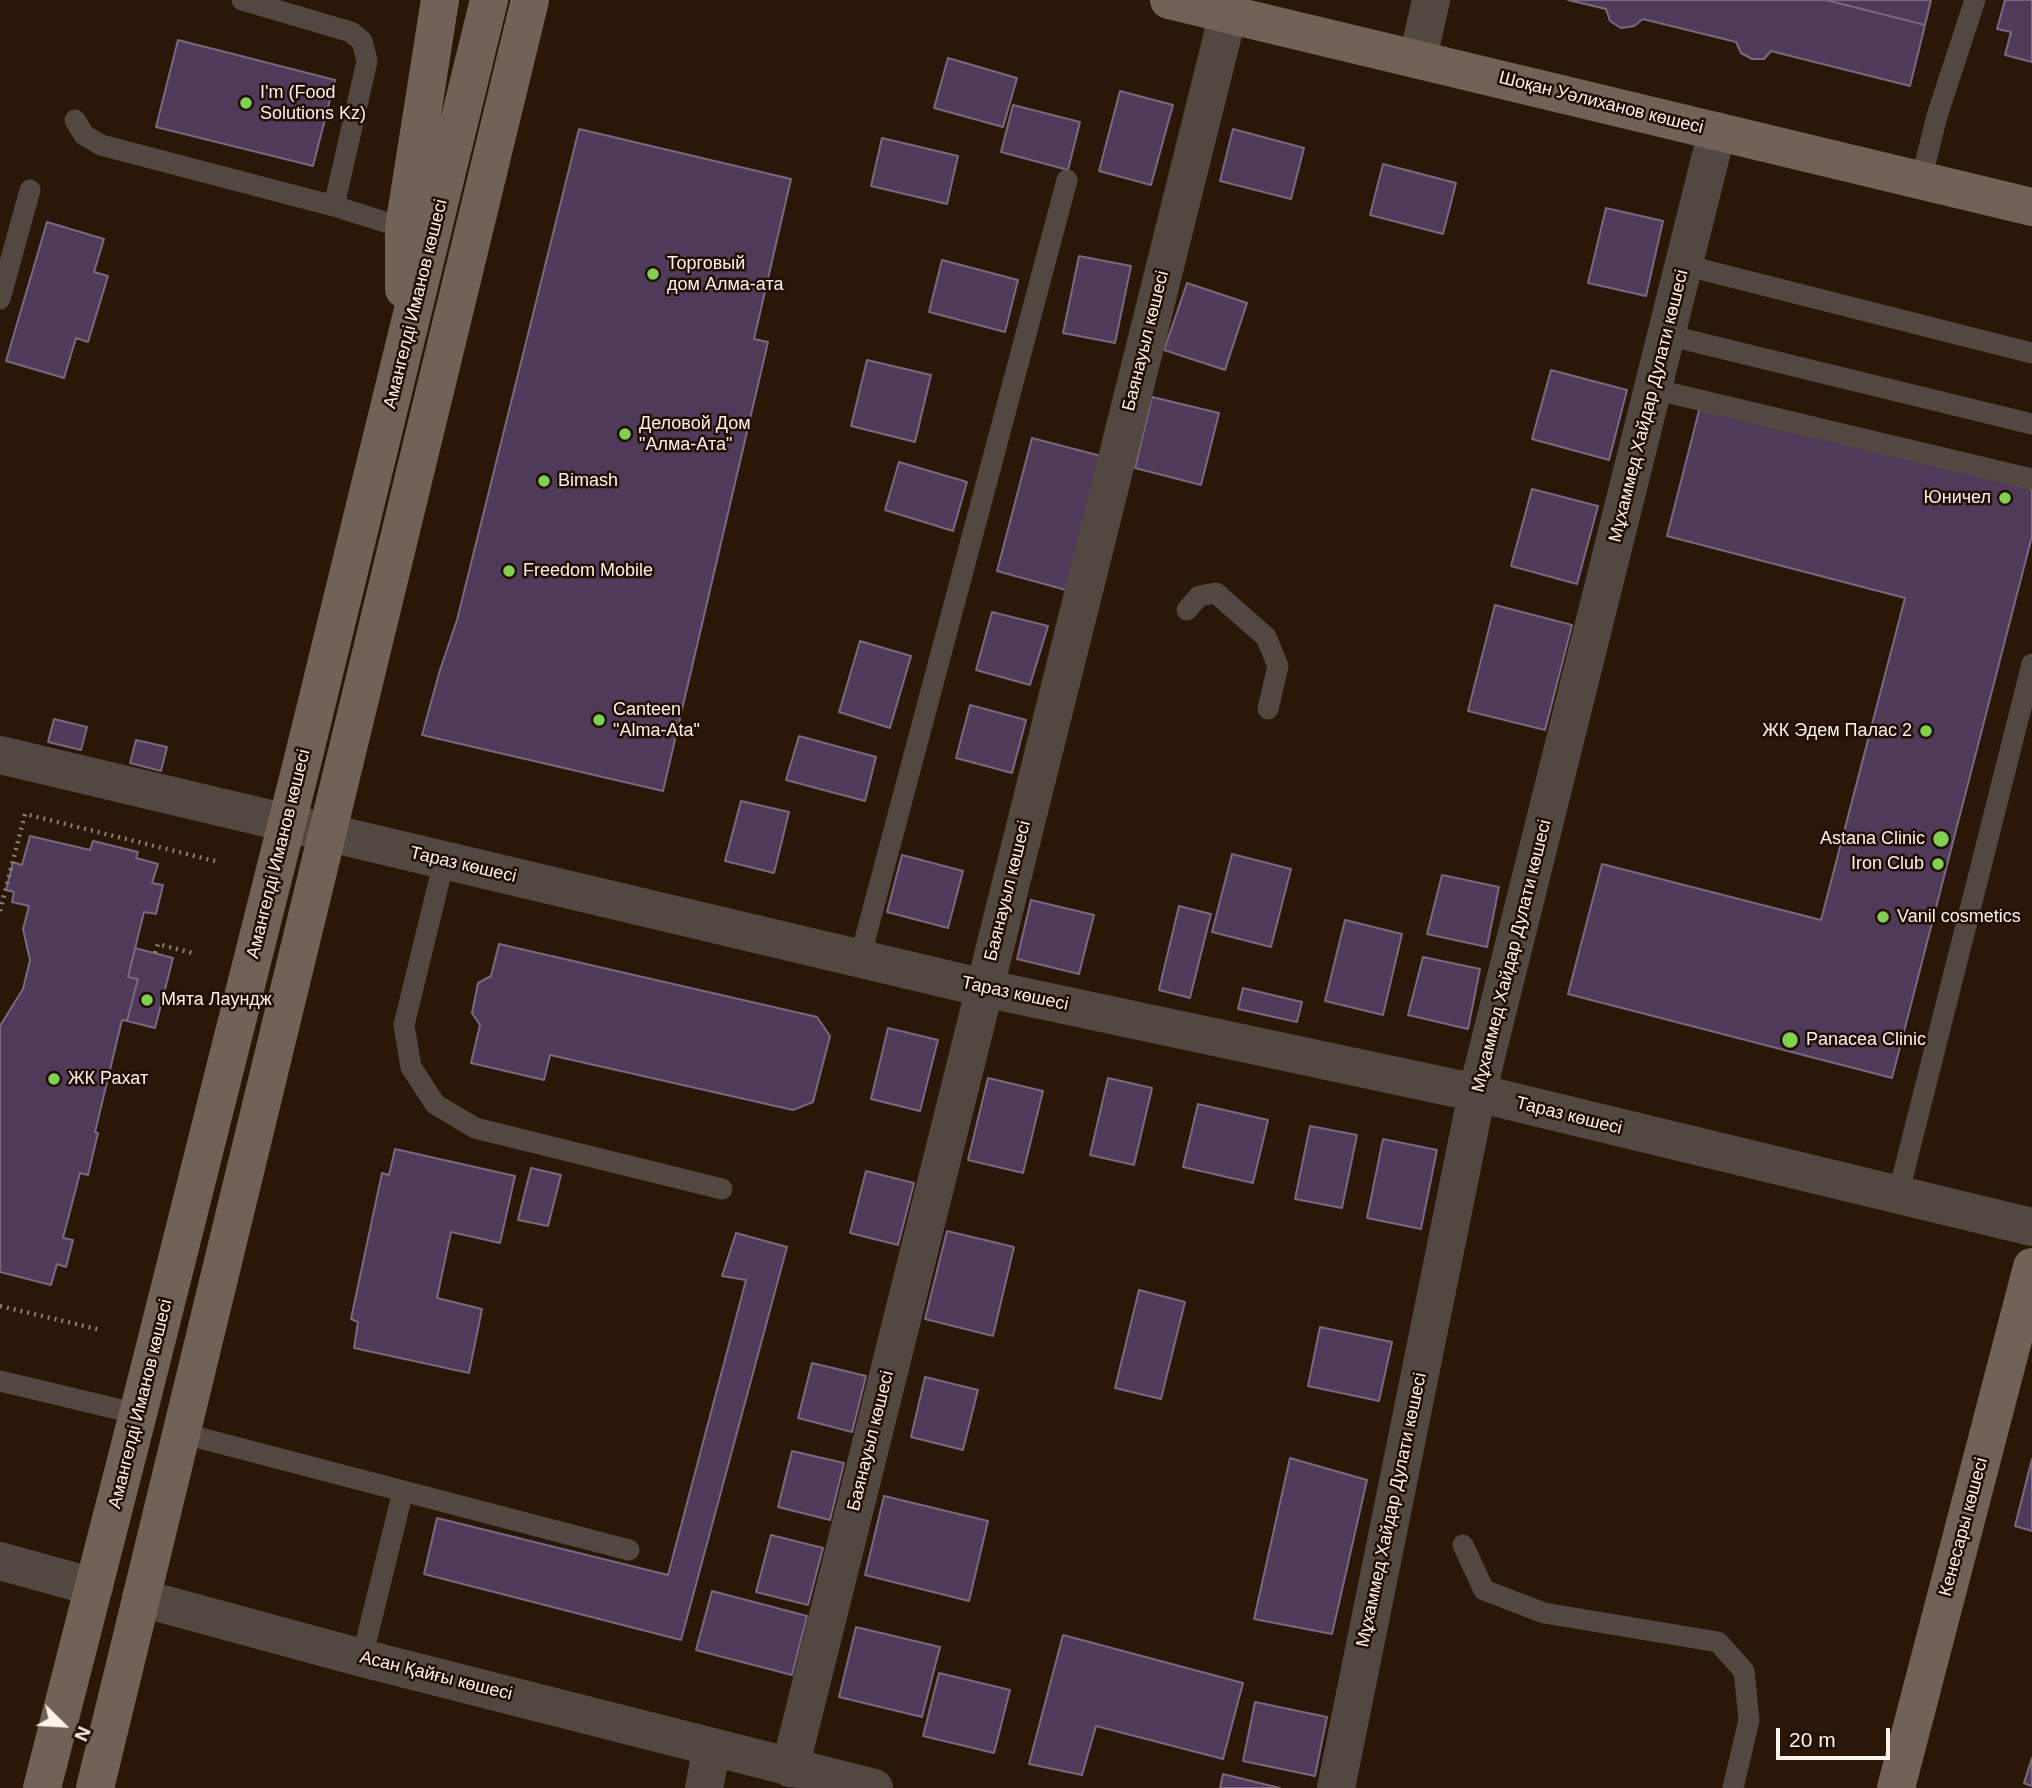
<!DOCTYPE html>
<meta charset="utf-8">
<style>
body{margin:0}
#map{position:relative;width:2032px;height:1788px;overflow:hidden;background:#2a1708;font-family:Arial,sans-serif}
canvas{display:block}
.north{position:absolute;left:28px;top:1690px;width:70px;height:70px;-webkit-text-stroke:5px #200e02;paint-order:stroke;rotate:114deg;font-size:19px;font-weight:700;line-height:28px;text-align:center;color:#fdf3ea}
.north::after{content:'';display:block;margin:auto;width:24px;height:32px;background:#fdf3ea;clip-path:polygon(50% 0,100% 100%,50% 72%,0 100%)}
.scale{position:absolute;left:1776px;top:1728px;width:114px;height:32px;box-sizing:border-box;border:4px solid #fdf3ea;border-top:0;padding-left:9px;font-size:21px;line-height:24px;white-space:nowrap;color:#fdf3ea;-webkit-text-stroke:5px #200e02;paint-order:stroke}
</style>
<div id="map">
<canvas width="2032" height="1788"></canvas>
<div class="north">N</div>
<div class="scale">20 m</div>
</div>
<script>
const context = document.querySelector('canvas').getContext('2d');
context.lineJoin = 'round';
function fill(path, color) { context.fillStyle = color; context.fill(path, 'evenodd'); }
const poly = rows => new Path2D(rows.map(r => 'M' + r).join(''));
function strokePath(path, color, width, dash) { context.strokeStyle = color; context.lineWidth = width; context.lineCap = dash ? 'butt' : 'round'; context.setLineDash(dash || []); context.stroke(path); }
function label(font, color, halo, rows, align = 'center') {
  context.font = font + ' Arial,sans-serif'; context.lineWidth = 5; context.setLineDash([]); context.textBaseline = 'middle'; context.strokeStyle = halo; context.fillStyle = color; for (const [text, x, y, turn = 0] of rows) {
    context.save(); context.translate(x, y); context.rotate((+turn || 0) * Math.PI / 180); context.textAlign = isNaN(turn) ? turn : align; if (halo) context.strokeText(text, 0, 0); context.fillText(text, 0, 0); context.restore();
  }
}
const building = poly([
 [1568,0,1826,0,1925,25,1910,86,1771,51,1764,59,1752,59,1741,53,1736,42,1643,19,1634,26,1621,28,1610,21,1606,9,1568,0],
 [1826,0,1931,0,1925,25,1826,0],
 [2005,0,2032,0,2032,62,2005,55,2011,32,1997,29,2005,0],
 [178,40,335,80,313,166,156,127,178,40],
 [948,58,1017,78,1003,127,934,108,948,58],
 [1120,91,1173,105,1151,185,1099,171,1120,91],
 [1013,105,1080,122,1068,170,1001,152,1013,105],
 [579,129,791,179,754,339,768,342,663,791,422,735,440,670,457,620,579,129],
 [1233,129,1304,148,1291,199,1220,181,1233,129],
 [882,138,958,156,947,204,871,186,882,138],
 [1383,164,1456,183,1443,234,1370,215,1383,164],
 [1606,208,1663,221,1646,296,1588,283,1606,208],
 [47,222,104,239,94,272,108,276,88,342,76,338,64,378,6,361,47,222],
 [1079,256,1131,266,1115,343,1063,333,1079,256],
 [942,260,1018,280,1005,332,929,312,942,260],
 [1187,283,1247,303,1225,370,1164,350,1187,283],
 [867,360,931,375,915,442,851,426,867,360],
 [1551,370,1627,390,1609,460,1532,439,1551,370],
 [1152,397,1219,413,1201,485,1135,468,1152,397],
 [1701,403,2032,489,2032,536,1892,1078,1568,994,1602,864,1821,920,1905,598,1667,536,1701,403],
 [1032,438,1101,456,1066,590,997,571,1032,438],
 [899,462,967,482,953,531,885,510,899,462],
 [1532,489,1598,506,1577,584,1511,566,1532,489],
 [1495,605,1572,625,1545,730,1468,711,1495,605],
 [992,612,1048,626,1030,685,976,670,992,612],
 [860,641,911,656,890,728,839,712,860,641],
 [970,705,1026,720,1012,773,956,758,970,705],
 [54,719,87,727,81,750,48,742,54,719],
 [799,736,876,757,865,801,786,780,799,736],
 [136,740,167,747,161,771,130,763,136,740],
 [741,801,789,812,774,873,725,861,741,801],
 [30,836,90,850,93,841,138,852,136,858,158,864,152,883,163,885,156,914,144,912,128,977,138,979,127,1021,122,1020,95,1132,98,1133,88,1175,80,1173,63,1238,73,1240,66,1267,57,1264,51,1285,0,1272,0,1026,23,989,30,960,23,929,29,906,12,902,14,892,6,890,13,862,22,865,30,836],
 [1232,854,1291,869,1271,947,1212,932,1232,854],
 [902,855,963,871,948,928,887,912,902,855],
 [1442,875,1499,887,1487,947,1427,934,1442,875],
 [1031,900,1094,915,1079,974,1017,959,1031,900],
 [1179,906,1211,914,1190,998,1159,990,1179,906],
 [1345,920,1402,934,1383,1015,1325,1001,1345,920],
 [499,944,817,1017,830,1036,813,1102,793,1110,550,1055,544,1080,471,1063,480,1025,472,1013,478,983,491,976,499,944],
 [135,948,173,958,155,1028,127,1021,138,979,128,977,135,948],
 [1423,957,1480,969,1468,1029,1408,1015,1423,957],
 [1243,988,1302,1002,1297,1022,1238,1009,1243,988],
 [888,1028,938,1040,920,1111,871,1099,888,1028],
 [988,1078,1043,1091,1023,1173,968,1160,988,1078],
 [1108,1078,1152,1088,1134,1165,1090,1155,1108,1078],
 [1198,1104,1268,1120,1253,1183,1183,1167,1198,1104],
 [1310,1126,1357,1135,1342,1208,1295,1199,1310,1126],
 [1383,1139,1437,1150,1421,1229,1367,1218,1383,1139],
 [395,1149,515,1176,500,1243,451,1232,437,1298,482,1309,469,1373,354,1348,358,1322,351,1319,382,1173,389,1175,395,1149],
 [531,1168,561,1175,548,1226,518,1220,531,1168],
 [866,1171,914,1183,898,1245,850,1233,866,1171],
 [947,1231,1014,1247,993,1336,925,1319,947,1231],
 [736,1233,787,1247,681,1640,424,1574,437,1518,668,1575,746,1280,722,1276,736,1233],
 [1139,1290,1185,1302,1161,1399,1115,1388,1139,1290],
 [1320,1327,1392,1342,1379,1401,1308,1386,1320,1327],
 [812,1363,866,1376,852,1432,798,1418,812,1363],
 [925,1377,978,1390,963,1450,911,1437,925,1377],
 [792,1451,844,1463,830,1520,778,1507,792,1451],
 [1290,1458,1367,1480,1332,1634,1254,1619,1290,1458],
 [2032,1459,2032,1531,2015,1526,2032,1459],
 [884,1496,988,1521,969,1601,865,1575,884,1496],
 [771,1535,823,1548,808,1605,756,1592,771,1535],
 [712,1591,807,1616,792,1675,696,1650,712,1591],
 [856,1627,940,1647,922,1717,839,1697,856,1627],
 [1063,1635,1243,1683,1223,1759,1096,1726,1082,1775,1029,1764,1063,1635],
 [939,1673,1010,1690,994,1753,923,1736,939,1673],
 [1255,1702,1327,1717,1315,1776,1243,1761,1255,1702],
 [2032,1758,2032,1786,2024,1783,2032,1758],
 [1223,1774,1280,1788,1220,1788,1223,1774]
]);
fill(building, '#4f3b59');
strokePath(building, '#786880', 2);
strokePath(poly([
 [0,911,25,814,219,862],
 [155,953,158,944,196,954],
 [0,1306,101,1330]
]), '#8b7d70', 4.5, [2, 5]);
strokePath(poly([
 [242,0,351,32,362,41,367,61,334,206],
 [75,120,84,135,101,145,334,206,404,228],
 [1921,180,1937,116,1975,0],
 [1684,265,2032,353],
 [0,299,30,190],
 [1667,335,2032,424],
 [1653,389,2032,479],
 [1187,610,1199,596,1216,593,1266,637,1278,666,1268,709],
 [444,861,404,1025,411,1067,435,1104,475,1128,722,1189],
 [860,958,1067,180],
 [1898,1195,2032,664],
 [0,1381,138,1414],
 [181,1433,403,1491,362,1658],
 [403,1491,629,1550],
 [1463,1545,1484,1590,1544,1613,1718,1642,1744,1671,1749,1720,1733,1788]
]), '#524841', 21);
strokePath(poly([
 [1418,58,1431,0],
 [0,755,984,988,1477,1093,2032,1227],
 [0,1561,94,1587],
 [141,1598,362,1658,874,1788],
 [790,1768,1228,14],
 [704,1788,712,1747],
 [1336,1788,1477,1093,1717,131]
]), '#524841', 38);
strokePath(poly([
 [1169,0,2032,207],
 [404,289,404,228,440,0],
 [42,1788,138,1414,302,763,489,0],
 [95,1788,530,0],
 [1896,1788,2032,1267]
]), '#716156', 38);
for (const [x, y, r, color] of [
 [246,103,7,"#82d04f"],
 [653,274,7,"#82d04f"],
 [625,434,7,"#82d04f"],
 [544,481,7,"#82d04f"],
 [2005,498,7,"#82d04f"],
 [509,571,7,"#82d04f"],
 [599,720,7,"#82d04f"],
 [1926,731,7,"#82d04f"],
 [1941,839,9,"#82d04f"],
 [1938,864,7,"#82d04f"],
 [1883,917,7,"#82d04f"],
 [147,1000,7,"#82d04f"],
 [1790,1040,9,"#82d04f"],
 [54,1079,7,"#82d04f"]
]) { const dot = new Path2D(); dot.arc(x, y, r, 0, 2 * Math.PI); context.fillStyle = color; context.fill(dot); strokePath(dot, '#200e02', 2.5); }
label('18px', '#fdf3ea', '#200e02', [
 ["I'm (Food",260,93],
 ["Solutions Kz)",260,114],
 ["Торговый",667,264],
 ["дом Алма-ата",667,285],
 ["Деловой Дом",639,424],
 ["\"Алма-Ата\"",639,445],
 ["Bimash",558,481],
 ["Юничел",1991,498,"right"],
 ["Freedom Mobile",523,571],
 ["Canteen",613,710],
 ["\"Alma-Ata\"",613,731],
 ["ЖК Эдем Палас 2",1912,731,"right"],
 ["Astana Clinic",1925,839,"right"],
 ["Iron Club",1924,864,"right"],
 ["Vanil cosmetics",1897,917],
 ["Мята Лаундж",161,1000],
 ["Panacea Clinic",1806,1040],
 ["ЖК Рахат",68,1079]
], 'left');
label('18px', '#fdf3ea', '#200e02', [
 ["Шоқан Уәлиханов көшесі",1601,103,14],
 ["Амангелді Иманов көшесі",416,304,-76],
 ["Баянауыл көшесі",1146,341,-76],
 ["Мұхаммед Хайдар Дулати көшесі",1649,406,-76],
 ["Амангелді Иманов көшесі",279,854,-76],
 ["Тараз көшесі",463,865,13],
 ["Баянауыл көшесі",1008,891,-76],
 ["Мұхаммед Хайдар Дулати көшесі",1512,956,-76],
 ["Тараз көшесі",1015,994,12],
 ["Тараз көшесі",1569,1116,14],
 ["Амангелді Иманов көшесі",141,1404,-76],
 ["Баянауыл көшесі",871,1441,-76],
 ["Мұхаммед Хайдар Дулати көшесі",1392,1510,-78],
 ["Кенесары көшесі",1964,1527,-75],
 ["Асан Қайғы көшесі",436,1676,14]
]);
</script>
